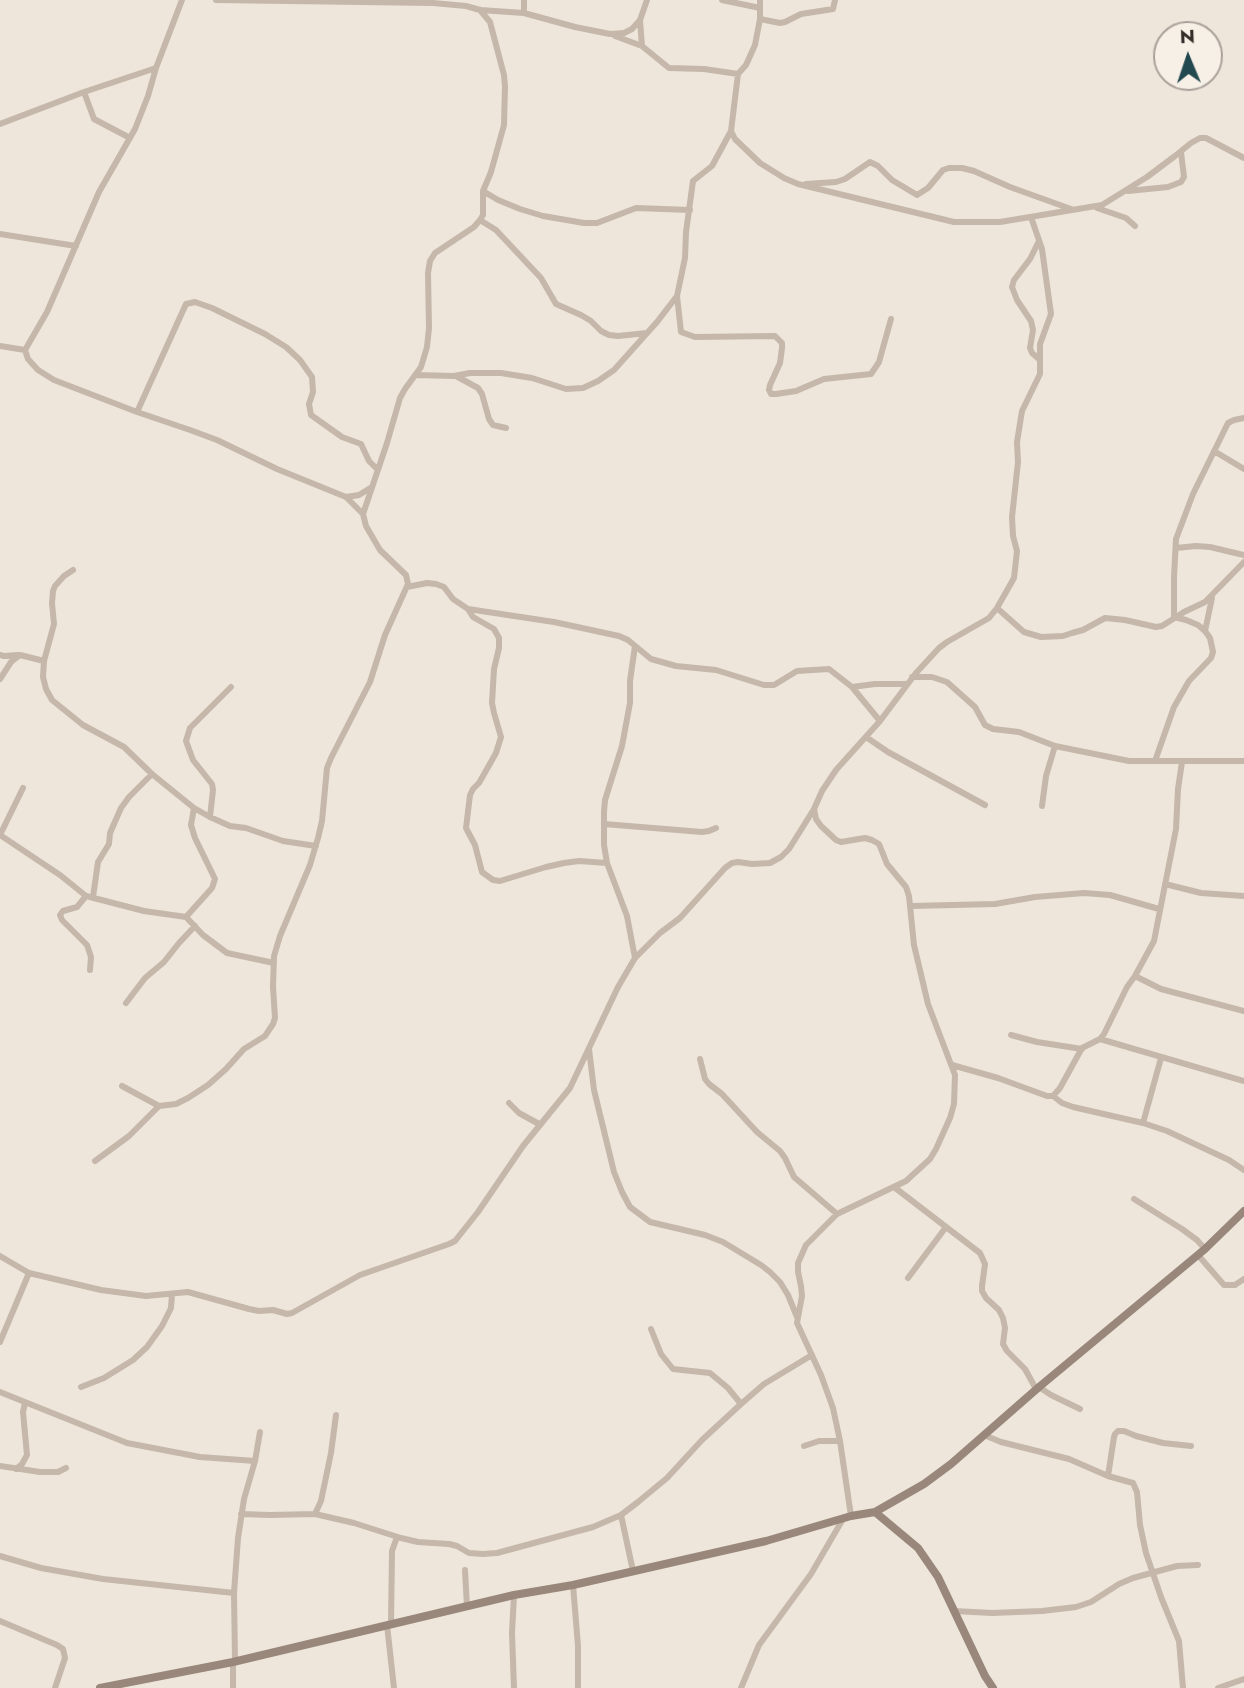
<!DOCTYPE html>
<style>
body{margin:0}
#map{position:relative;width:1244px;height:1688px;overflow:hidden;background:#eee6db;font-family:Jost,sans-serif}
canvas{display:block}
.north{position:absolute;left:1153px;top:21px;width:70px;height:70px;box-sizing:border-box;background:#f7f0e7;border:2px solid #a9a29b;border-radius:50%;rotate:358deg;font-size:19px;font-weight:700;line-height:28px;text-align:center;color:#332c28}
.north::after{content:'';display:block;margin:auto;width:24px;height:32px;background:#22494f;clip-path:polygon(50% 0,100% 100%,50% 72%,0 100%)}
</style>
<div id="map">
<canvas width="1244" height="1688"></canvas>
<div class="north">N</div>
</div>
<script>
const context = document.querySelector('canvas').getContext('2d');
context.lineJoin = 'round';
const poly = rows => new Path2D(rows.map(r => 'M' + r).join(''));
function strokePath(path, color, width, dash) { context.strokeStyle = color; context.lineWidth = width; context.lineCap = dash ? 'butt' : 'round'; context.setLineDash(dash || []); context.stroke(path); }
strokePath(poly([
 [216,0,433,3,466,6,480,10,524,13,575,27,610,34,624,33,632,29,640,20,647,0],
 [524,0,524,13],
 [722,0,760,8],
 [760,0,760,19,755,45,746,65,738,74,731,131,735,139,760,163,784,178,798,184,954,222,1000,222,1102,205,1147,177,1175,156,1191,143,1200,138,1206,138,1244,158],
 [760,19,780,23,785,22,801,14,833,9,835,0],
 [640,20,642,46],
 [615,36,642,46,669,68,704,69,738,74],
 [156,68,148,96,135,129,99,192,47,312,25,350,28,359,38,370,54,380,137,412,190,430,217,440,277,469,346,497,363,514],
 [84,92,94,119,130,138],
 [0,124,84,92,156,68,182,0],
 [731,131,712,166,693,181,686,232,685,258,677,296,681,332,695,337,775,336,782,343,782,348,780,363,770,385,769,390,771,394,776,394,796,391,824,379,871,374,879,362,891,319],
 [806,184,836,182,845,179,870,162,878,166,892,180,917,195,928,188,943,170,949,168,962,168,974,171,1010,187,1071,209],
 [483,191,498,200,520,209,543,216,584,223,597,223,636,208,690,210],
 [1128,191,1168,187,1181,182,1184,177,1181,152],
 [1097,208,1126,218,1135,226],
 [480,220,496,230,541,278,556,304,581,315,591,321,601,331,609,335,618,336,647,333],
 [0,234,76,246],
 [1039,241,1030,259,1014,280,1012,287,1017,300,1031,321,1033,330,1030,348,1032,353,1040,360],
 [0,346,25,350],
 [416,375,454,376,470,373,501,373,532,378,566,389,583,388,598,381,614,370,657,322,677,296],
 [456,376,478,388,482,394,489,419,493,425,506,428],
 [137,412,186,304,195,302,212,308,265,334,286,347,300,360,312,377,313,392,309,404,311,415,342,437,361,444,369,461,378,470],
 [1214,451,1244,469],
 [346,497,359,495,372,487],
 [1176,548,1196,546,1210,547,1244,555],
 [73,570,64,576,55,586,53,591,52,603,54,624,44,661,43,677,46,689,52,700,83,725,124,747,152,774,194,808,210,817,230,826,246,828,283,841,316,846],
 [407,587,427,583,436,584,444,587,453,599,468,609,554,622,619,636,628,640,651,659,676,666,716,670,764,685,774,685,797,671,829,669,852,687,880,721],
 [997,608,1024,632,1041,637,1063,636,1072,633,1083,630,1105,618,1125,620,1156,627,1162,626,1184,612,1205,602,1244,562],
 [468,609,473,617,494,629,499,638,499,648,494,669,492,703,494,713,501,737,496,753,479,783,473,789,470,795,466,828,475,845,482,872,493,880,500,881,546,867,564,863,579,861,607,863],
 [1205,631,1212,598],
 [0,655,4,656,18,655],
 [912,677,932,677,947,682,975,707,985,725,993,729,1019,732,1055,746,1129,761,1244,761],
 [0,679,11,662,20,655,44,661],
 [852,687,875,684,907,684],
 [866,737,888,752,985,805],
 [1155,761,1174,707,1189,681,1211,658,1213,652,1210,638,1205,631,1198,625,1186,620,1174,617,1174,577,1176,539,1193,494,1228,423,1234,420,1244,418],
 [1042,806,1046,776,1055,746],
 [210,817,213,790,212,784,193,760,186,741,190,728,231,687],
 [604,824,702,832,709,831,716,828],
 [0,835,60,875,86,896,144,911,186,917,203,935,227,953,274,963],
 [0,835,23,788],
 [1165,884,1201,893,1244,896],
 [86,896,77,907,63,911,60,915,62,920,87,945,91,957,90,970],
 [93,897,98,862,109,844,110,833,121,808,129,797,152,774],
 [911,906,995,904,1035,897,1084,893,1110,895,1159,909],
 [186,917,212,888,215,879,195,838,191,825,194,808],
 [635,958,627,916,607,863,604,845,604,812,605,800,622,746,630,703,630,681,635,646],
 [1135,976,1161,989,1244,1011],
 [126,1003,145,978,164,962,179,943,195,926],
 [1011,1035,1037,1042,1082,1049],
 [1100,1039,1244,1081],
 [589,1049,594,1090,614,1172,622,1192,630,1207,650,1222,705,1235,723,1242,761,1265,770,1272,780,1282,788,1295,797,1317],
 [700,1059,705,1079,709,1084,722,1094,757,1132,780,1151,785,1158,794,1177,837,1214],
 [952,1065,998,1078,1047,1096,1053,1096,1060,1088,1082,1048,1100,1039,1104,1034,1127,987,1135,976,1154,941,1176,829,1178,789,1182,762],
 [122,1086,159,1106,176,1104,188,1098,208,1085,226,1069,244,1049,265,1036,273,1024,275,1018,273,987,274,956,280,936,310,865,318,838,322,821,327,768,331,758,370,682,385,635,408,584,406,575,380,550,366,526,363,514,387,443,400,398,405,389,421,367,427,347,429,328,428,273,430,261,435,253,474,227,480,220,483,215,483,191,491,172,504,125,505,86,504,75,490,22,480,10],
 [1053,1096,1062,1103,1073,1107,1143,1123,1167,1131,1229,1160,1244,1170],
 [509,1103,519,1113,539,1124],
 [1143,1123,1161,1058],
 [95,1161,129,1136,159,1106],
 [894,1187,980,1253,985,1264,982,1286,982,1291,986,1298,999,1310,1003,1318,1005,1328,1003,1344,1007,1351,1025,1369,1036,1389],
 [1134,1199,1182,1229,1197,1240,1205,1249],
 [1198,1255,1224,1285,1235,1285,1244,1279],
 [0,1256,29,1273,101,1290,146,1296,188,1292,249,1309,259,1311,273,1310,287,1314,292,1313,360,1275,449,1244,455,1241,478,1212,523,1146,570,1088,618,987,635,958,660,933,680,918,725,868,732,863,738,862,752,864,770,863,781,857,789,849,814,809],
 [908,1278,946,1227],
 [651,1329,661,1354,673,1369,710,1373,728,1388,741,1404],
 [0,1342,29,1273],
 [81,1387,104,1378,133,1360,147,1347,162,1326,171,1308,172,1294],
 [1039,1387,1051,1395,1080,1409],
 [0,1392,127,1443,200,1457,255,1461],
 [984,1435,1001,1442,1069,1459,1108,1476,1133,1483,1137,1492,1140,1525,1146,1553,1161,1597,1179,1641,1183,1688],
 [804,1446,819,1441,840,1441],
 [0,1466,40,1472,58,1472,66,1468],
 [16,1469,22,1464,27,1455,23,1412,25,1403],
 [1108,1476,1114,1437,1115,1434,1118,1431,1124,1431,1136,1436,1163,1443,1191,1446],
 [241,1514,270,1515,315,1514,354,1523,401,1538,418,1542,449,1544,457,1546,469,1553,483,1554,497,1553,593,1527,621,1515,638,1502,667,1478,702,1440,741,1404,764,1384,812,1355],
 [315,1514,321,1501,331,1453,336,1415],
 [621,1515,633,1571],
 [851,1516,840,1441,833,1408,821,1375,797,1323,802,1296,801,1286,798,1272,798,1263,806,1245,837,1214,906,1181,930,1159,936,1149,950,1118,954,1104,955,1075,928,1004,914,945,909,896,906,887,887,864,879,844,872,840,865,838,841,842,836,840,821,826,816,819,814,809,822,791,836,770,880,721,916,673,939,648,947,642,989,618,997,608,1014,578,1017,551,1013,536,1012,517,1018,462,1017,442,1022,411,1040,374,1040,344,1051,314,1042,249,1031,217],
 [0,1556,41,1568,103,1579,234,1593],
 [465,1570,467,1607],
 [573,1585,578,1646,578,1688],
 [514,1595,512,1633,514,1688],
 [954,1611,992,1613,1042,1611,1076,1607,1091,1602,1119,1584,1133,1578,1177,1566,1198,1565],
 [0,1621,57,1645,63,1649,65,1658,55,1688],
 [391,1624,392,1551,397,1537],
 [387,1625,394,1688],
 [235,1661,234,1593,238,1538,244,1499,255,1461,260,1432],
 [233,1662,233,1688],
 [741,1688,759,1645,811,1574,843,1519],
 [1218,1688,1244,1679]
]), '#c5b7a9', 6);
strokePath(poly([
 [875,1512,918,1548,938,1577,985,1676,993,1688],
 [100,1688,233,1662,514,1595,573,1585,766,1541,851,1516,875,1512,924,1484,951,1464,1039,1387,1205,1249,1244,1211]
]), '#98877a', 8);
</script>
